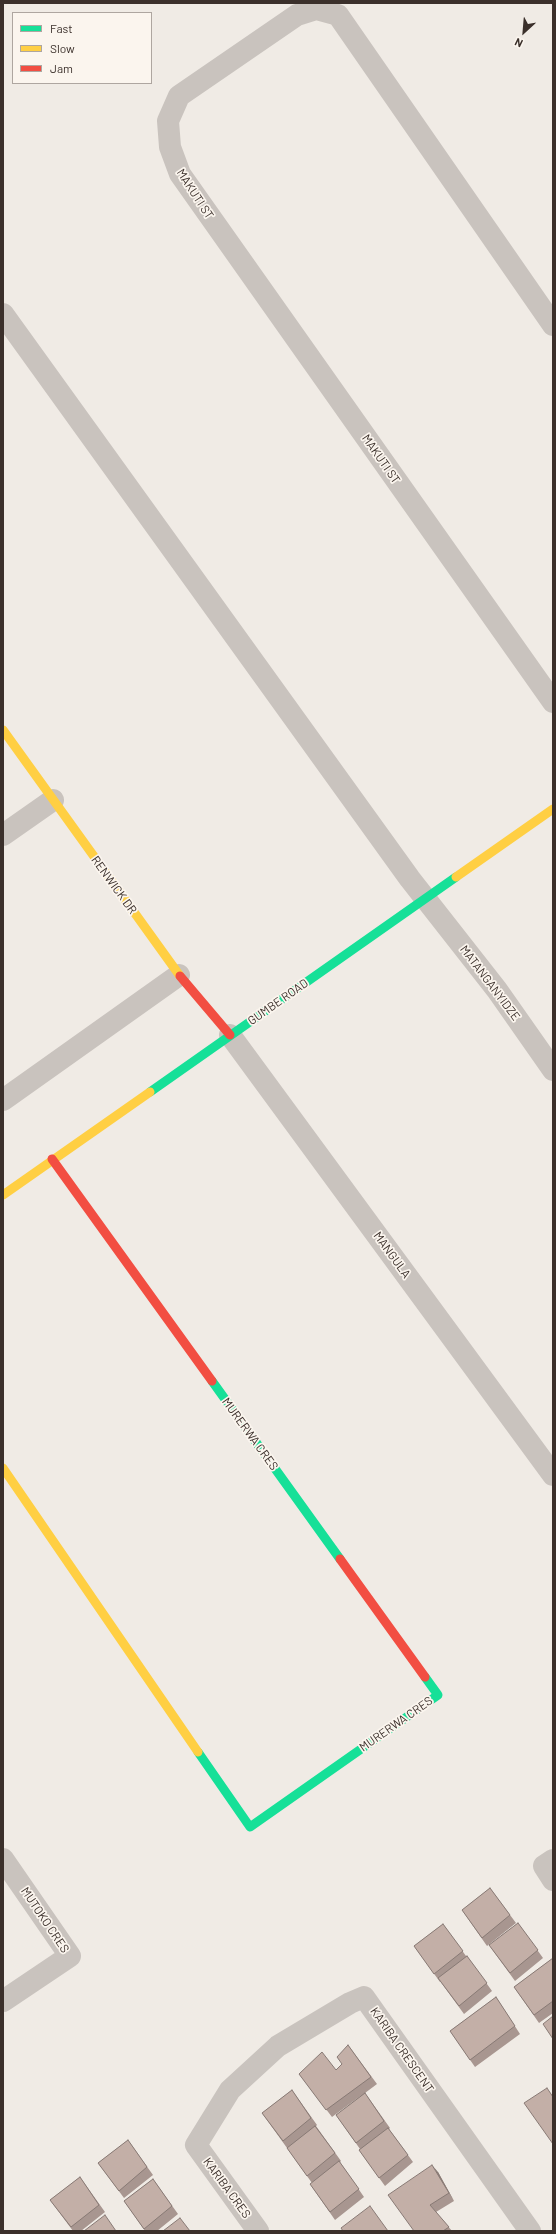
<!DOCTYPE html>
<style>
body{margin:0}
#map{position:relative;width:556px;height:2234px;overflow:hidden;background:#f0ebe5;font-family:Barlow,sans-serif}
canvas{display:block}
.frame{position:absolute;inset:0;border:4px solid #3b302b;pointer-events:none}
.legend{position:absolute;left:12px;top:12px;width:140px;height:72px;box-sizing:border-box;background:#fbf5ee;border:1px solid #aea6a0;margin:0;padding:5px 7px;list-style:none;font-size:12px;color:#3b302b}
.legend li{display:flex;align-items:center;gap:8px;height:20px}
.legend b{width:20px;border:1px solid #aea6a0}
.north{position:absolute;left:504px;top:12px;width:40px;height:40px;-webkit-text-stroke:3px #fbf5ee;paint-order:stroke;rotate:206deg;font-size:11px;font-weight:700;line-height:16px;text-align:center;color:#3b302b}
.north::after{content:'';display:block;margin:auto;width:14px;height:18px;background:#3b302b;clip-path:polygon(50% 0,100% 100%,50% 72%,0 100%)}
</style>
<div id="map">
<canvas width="556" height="2234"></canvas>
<div class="frame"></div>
<ul class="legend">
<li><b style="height:5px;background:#16e098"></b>Fast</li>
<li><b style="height:5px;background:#ffcf43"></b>Slow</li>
<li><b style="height:5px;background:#f24e42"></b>Jam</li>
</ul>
<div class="north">N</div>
</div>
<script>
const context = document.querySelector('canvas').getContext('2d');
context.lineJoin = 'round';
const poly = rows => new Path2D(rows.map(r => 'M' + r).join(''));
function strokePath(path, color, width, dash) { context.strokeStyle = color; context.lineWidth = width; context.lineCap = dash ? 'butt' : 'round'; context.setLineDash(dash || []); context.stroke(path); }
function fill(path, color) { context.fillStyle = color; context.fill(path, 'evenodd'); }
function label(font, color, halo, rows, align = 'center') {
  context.font = font + ' Barlow,sans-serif'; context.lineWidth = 3.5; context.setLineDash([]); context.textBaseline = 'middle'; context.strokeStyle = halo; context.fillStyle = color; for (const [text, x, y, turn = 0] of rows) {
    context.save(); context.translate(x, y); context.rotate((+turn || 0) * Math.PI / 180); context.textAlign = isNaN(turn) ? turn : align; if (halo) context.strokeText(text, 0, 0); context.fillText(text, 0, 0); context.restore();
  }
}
strokePath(poly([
 [3,314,410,879,497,990,553,1070],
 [553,325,338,15,316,9,297,15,179,96,168,121,170,147,180,174,553,702],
 [3,835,53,800],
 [230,1035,553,1475],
 [3,1100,179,975],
 [3,1859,70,1956,3,2001],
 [553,1860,544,1866,553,1880],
 [258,2231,196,2145,230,2090,278,2046,350,2003,364,1997,530,2231]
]), '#c9c3be', 22);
strokePath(poly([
 [150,1092,456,877],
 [212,1381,340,1559],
 [198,1752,250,1827,438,1695,425,1677]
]), '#16e098', 9);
strokePath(poly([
 [3,730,180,976],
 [456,877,553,809],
 [3,1195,150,1092],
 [3,1468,198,1752]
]), '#ffcf43', 9);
strokePath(poly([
 [180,976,230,1035],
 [52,1159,212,1381],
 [340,1559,425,1677]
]), '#f24e42', 9);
fill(poly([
 [490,1888,516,1923,487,1946,462,1910],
 [518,1923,543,1958,515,1981,489,1945],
 [443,1924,466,1956,467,1956,492,1991,464,2014,440,1981,440,1982,414,1946],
 [553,1958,553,2013,539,2023,514,1987],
 [496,1997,520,2034,475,2067,450,2031],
 [348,2045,377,2084,365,2093,390,2128,389,2129,413,2162,385,2186,359,2150,360,2149,336,2115,363,2094,332,2117,299,2074,336,2070,342,2064],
 [292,2090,317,2125,316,2126,341,2161,340,2162,364,2197,335,2220,310,2184,312,2183,262,2113],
 [128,2140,153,2175,124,2198,98,2163],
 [438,2172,454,2201,436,2212,452,2231,414,2231],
 [80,2177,105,2212,81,2231,73,2231,50,2200],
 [153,2179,178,2214,157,2231,145,2231,124,2201]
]), '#a89690');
fill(poly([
 [432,2165,438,2172,454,2201,449,2193]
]), '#887a75');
const building = poly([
 [490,1888,510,1915,482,1938,462,1910,490,1888],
 [518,1923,538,1950,510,1973,489,1945,518,1923],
 [443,1924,463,1951,434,1974,414,1946,443,1924],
 [467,1956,487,1983,459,2006,438,1978,467,1956],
 [553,1958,553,2001,534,2015,514,1987,553,1958],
 [496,1997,515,2026,470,2060,450,2031,496,1997],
 [553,2016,553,2039,543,2024,553,2016],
 [348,2045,371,2077,326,2110,299,2074,322,2052,336,2070,342,2064,337,2057,348,2045],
 [547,2088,553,2097,553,2144,524,2103,547,2088],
 [292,2090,311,2118,283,2141,262,2113,292,2090],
 [365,2093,384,2121,356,2143,336,2115,365,2093],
 [315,2126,335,2153,307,2176,287,2148,315,2126],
 [388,2128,408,2155,379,2178,359,2150,388,2128],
 [128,2140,147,2167,119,2191,98,2163,128,2140],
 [339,2161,359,2189,330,2212,310,2184,339,2161],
 [432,2165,449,2193,430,2205,449,2227,443,2231,414,2231,388,2195,432,2165],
 [80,2177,99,2205,71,2227,50,2200,80,2177],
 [153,2179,172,2206,144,2229,124,2201,153,2179],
 [370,2206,388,2231,343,2231,341,2228,370,2206],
 [105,2215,116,2231,84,2231,105,2215],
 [180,2218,190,2231,163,2231,180,2218]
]);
fill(building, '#c3afa7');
strokePath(building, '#887a75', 1);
label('12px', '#3b302b', '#fbf5ee', [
 ["MAKUTI ST",195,194,57],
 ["MAKUTI ST",381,459,55],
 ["RENWICK DR",114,885,54],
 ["MATANGANYIDZE",490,983,53],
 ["GUMBE ROAD",278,1002,-35],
 ["MANGULA",392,1255,54],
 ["MURERWA CRES",250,1434,54],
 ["MURERWA CRES",396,1724,-35],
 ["MUTOKO CRES",45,1920,56],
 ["KARIBA CRESCENT",402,2050,55],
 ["KARIBA CRES",227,2188,54]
]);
</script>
